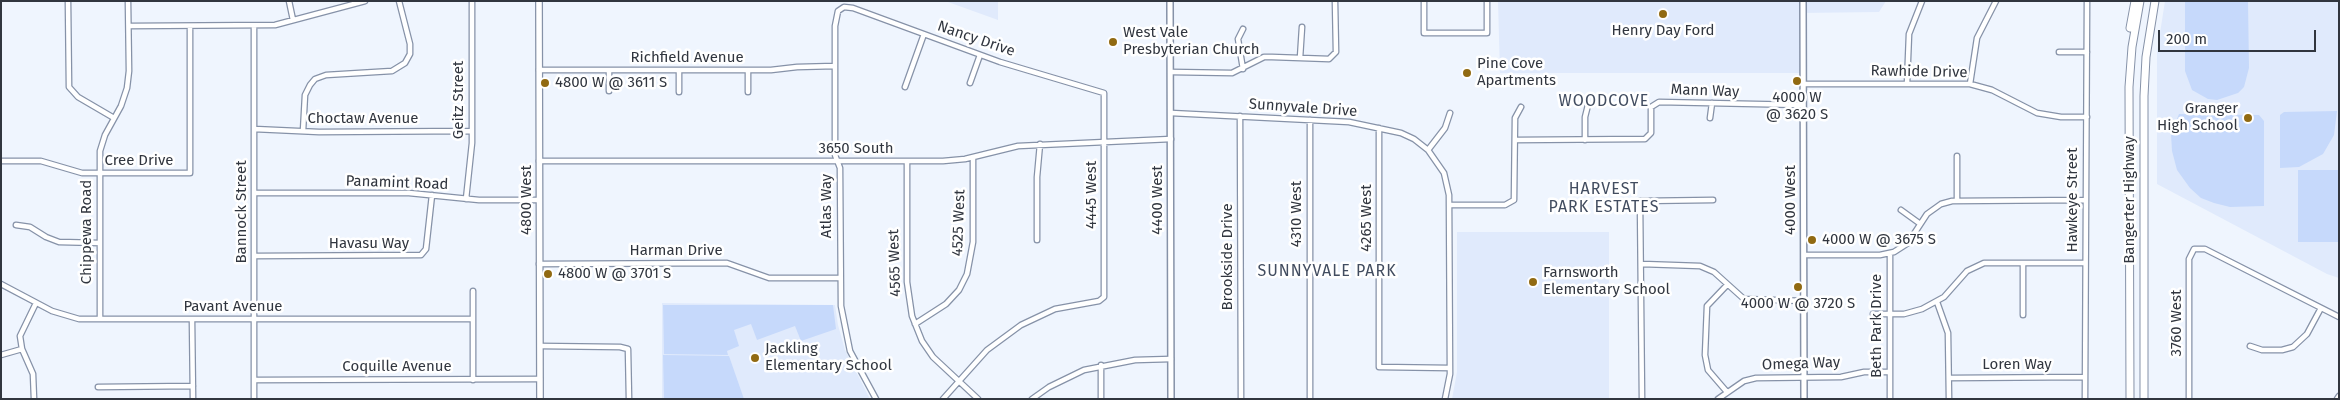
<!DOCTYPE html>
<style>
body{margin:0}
#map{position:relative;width:2340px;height:400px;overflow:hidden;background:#eff5fe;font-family:"Fira Sans",sans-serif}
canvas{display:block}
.frame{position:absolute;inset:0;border:2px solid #31363f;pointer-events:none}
.scale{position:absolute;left:2158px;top:30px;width:158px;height:22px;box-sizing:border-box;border:2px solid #31363f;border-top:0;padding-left:6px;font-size:15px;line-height:18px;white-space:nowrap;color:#31363f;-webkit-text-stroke:4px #fff;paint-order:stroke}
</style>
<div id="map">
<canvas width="2340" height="400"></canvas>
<div class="frame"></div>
<div class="scale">200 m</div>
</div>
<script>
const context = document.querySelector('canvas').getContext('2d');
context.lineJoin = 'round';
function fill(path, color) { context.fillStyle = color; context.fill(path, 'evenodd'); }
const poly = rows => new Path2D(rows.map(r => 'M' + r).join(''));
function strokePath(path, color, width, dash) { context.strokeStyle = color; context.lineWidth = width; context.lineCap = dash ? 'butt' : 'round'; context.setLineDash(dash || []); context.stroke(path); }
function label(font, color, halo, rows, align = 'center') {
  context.font = font + ' "Fira Sans",sans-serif'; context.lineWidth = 5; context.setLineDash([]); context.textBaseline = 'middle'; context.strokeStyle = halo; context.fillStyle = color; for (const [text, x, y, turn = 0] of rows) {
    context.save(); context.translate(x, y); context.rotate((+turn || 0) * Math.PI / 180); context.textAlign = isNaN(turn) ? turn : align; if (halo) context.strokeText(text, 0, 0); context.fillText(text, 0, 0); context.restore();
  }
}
fill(poly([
 [948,1,998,1,998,20,948,2],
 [1498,1,1886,1,1879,12,1799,13,1800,73,1500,73],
 [2165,1,2339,1,2339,278,2327,274,2157,184,2157,52],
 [1457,232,1609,232,1609,399,1452,399,1457,372],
 [662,303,835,305,838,325,845,350,870,399,662,399]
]), '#e0eafc');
fill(poly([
 [2185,1,2248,1,2249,68,2244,87,2238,93,2217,100,2208,99,2192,90,2185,71],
 [2337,111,2334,135,2323,154,2299,167,2280,168,2280,115,2284,112],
 [2179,114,2259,115,2264,121,2264,206,2230,207,2214,203,2201,198,2190,188,2177,170,2172,151,2171,134],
 [2298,170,2339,170,2339,242,2298,242],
 [663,305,833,305,836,329,801,341,795,326,757,340,751,324,734,330,739,346,727,351,728,355,664,354],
 [663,355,729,356,744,399,664,399]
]), '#c6d9fb');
const minor = poly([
 [68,1,69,87,78,97,114,118],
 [289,1,293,20],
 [1424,1,1424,33,1487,33,1487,1],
 [129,26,275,25,365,1],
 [254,26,254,399],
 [2059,52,2087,52],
 [1300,58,1302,27],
 [1243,69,1238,39,1243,29],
 [539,70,771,70,797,67,835,66],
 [679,70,679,92],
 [748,70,748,92],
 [1171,72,1232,73,1264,57,1272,57,1329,59,1336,52,1335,1],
 [970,83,980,55],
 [1803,84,1970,84,1992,90,2037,113,2061,117,2087,117],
 [1907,84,1909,34,1922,1],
 [1970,84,1977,38,1996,1],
 [905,87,924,34],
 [609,91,609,70],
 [1171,113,1349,122,1401,133,1414,139,1428,150,1444,173,1449,195,1450,374,1445,399],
 [1240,116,1241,399],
 [1710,118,1712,103],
 [1310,120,1310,399],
 [1379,128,1379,367,1450,368],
 [254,129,319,132,472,131],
 [303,131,305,95,310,85,315,79,326,75,392,71,405,63,410,54,410,44,399,1],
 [1515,140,1645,139,1651,133,1651,107,1659,102,1803,105],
 [1585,140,1585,117,1588,105],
 [1428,150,1445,128,1450,113],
 [1957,156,1957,200],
 [1,161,41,161,82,173,190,173,190,26],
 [539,161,943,161,965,159,1018,146,1171,139],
 [907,162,907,282,912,316,922,341,933,357,978,399],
 [254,193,409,193,479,200,539,200],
 [466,199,472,143,472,1],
 [1450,205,1505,205,1514,200,1515,118,1521,107],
 [1901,210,1919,223],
 [16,225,30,227,46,237,59,242,100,243],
 [1037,240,1037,177,1040,144],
 [1890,254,1890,399],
 [1804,255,1880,255,1894,252,1908,243,1927,214,1941,204,1952,201,2085,200],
 [254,256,421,255,426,249,432,195],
 [539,264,727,263,769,278,840,278],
 [1642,264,1700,266,1714,272,1744,299,1804,301],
 [1,284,52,311,79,319,473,319],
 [1727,285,1707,306,1705,355,1708,370,1727,392],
 [473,291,473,380],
 [1937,302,1948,333,1949,399],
 [1873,314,1904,314,1922,309,1944,297,1967,271,1984,263,2085,263],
 [2023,315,2023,263],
 [100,319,100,151,105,135,121,106,127,88,129,71,128,1],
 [192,319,193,399],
 [915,324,946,304,959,290,967,274,973,242,973,157],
 [540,346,620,347,628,349,629,399],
 [2250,346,2262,350,2282,350,2293,347,2307,334,2321,308],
 [1,355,22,349],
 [1949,378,2085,377],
 [254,380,540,379],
 [98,387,193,386],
 [34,399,33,374,22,349,20,336,36,303],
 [876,399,850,351,841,306,840,168,835,155,835,26,838,11,844,7,853,8,1000,62,1104,93,1104,297,1099,301,1055,309,1021,325,987,350,943,399],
 [1032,399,1049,387,1084,370,1135,360,1171,359],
 [1101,399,1101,365],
 [1642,399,1640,201,1713,200],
 [1718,399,1744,381,1756,378,1841,377,1864,372,1890,372],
 [2085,399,2087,1],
 [2189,399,2189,259,2194,249,2205,249,2339,317],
 [2337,399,2339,396]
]);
const tertiary = poly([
 [1170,1,1171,399],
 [1803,1,1804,399]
]);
const secondary = poly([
 [539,1,540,399]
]);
const trunk = poly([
 [2130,28,2135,1],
 [2130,399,2129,87,2132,47,2140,1],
 [2144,399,2144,96,2146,57,2155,1]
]);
strokePath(minor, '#8692a8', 7);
strokePath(tertiary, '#8692a8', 8);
strokePath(secondary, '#8692a8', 8);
strokePath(trunk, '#8692a8', 9);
strokePath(minor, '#fff', 4.5);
strokePath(tertiary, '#fff', 5);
strokePath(secondary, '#fff', 5.5);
strokePath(trunk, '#fff', 7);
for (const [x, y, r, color] of [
 [1663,14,5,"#916a12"],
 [1113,42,5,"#916a12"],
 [1467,73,5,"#916a12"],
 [1797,81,5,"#916a12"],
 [545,83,5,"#916a12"],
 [2248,118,5,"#916a12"],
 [1812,240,5,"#916a12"],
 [548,274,5,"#916a12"],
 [1533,282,5,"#916a12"],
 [1798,287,5,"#916a12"],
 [755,358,5,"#916a12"]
]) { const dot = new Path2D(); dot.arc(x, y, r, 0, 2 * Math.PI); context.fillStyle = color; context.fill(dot); strokePath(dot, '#fff', 2); }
label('15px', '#31363f', '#fff', [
 ["Henry Day Ford",1663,31,"center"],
 ["West Vale",1123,33],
 ["Presbyterian Church",1123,50],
 ["Pine Cove",1477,64],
 ["Apartments",1477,81],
 ["4800 W @ 3611 S",555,83],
 ["4000 W",1797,98,"center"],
 ["@ 3620 S",1797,115,"center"],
 ["Granger",2238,109,"right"],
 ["High School",2238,126,"right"],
 ["4000 W @ 3675 S",1822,240],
 ["Farnsworth",1543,273],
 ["Elementary School",1543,290],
 ["4800 W @ 3701 S",558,274],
 ["4000 W @ 3720 S",1798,304,"center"],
 ["Jackling",765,349],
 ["Elementary School",765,366]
], 'left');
label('15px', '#31363f', '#fff', [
 ["Nancy Drive",976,39,19],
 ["Richfield Avenue",687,58],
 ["Rawhide Drive",1919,72,1],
 ["Mann Way",1705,91,2],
 ["Geitz Street",459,100,-90],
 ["Sunnyvale Drive",1303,108,4],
 ["Choctaw Avenue",363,119],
 ["3650 South",856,149],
 ["Cree Drive",139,161],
 ["Panamint Road",397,183,2],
 ["4445 West",1092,195,-90],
 ["4800 West",527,200,-90],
 ["4400 West",1158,200,-90],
 ["4000 West",1791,200,-90],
 ["Hawkeye Street",2073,200,-90],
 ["Bangerter Highway",2130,200,-90],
 ["Atlas Way",827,206,-90],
 ["Bannock Street",242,212,-90],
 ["4310 West",1297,214,-90],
 ["4265 West",1367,218,-90],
 ["4525 West",959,223,-88],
 ["Chippewa Road",87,232,-90],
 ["Havasu Way",369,244],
 ["Harman Drive",676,251],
 ["Brookside Drive",1228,257,-90],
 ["4565 West",895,263,-92],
 ["Pavant Avenue",233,307],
 ["3760 West",2177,323,-90],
 ["Beth Park Drive",1877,326,-90],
 ["Omega Way",1801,364,-2],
 ["Loren Way",2017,365],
 ["Coquille Avenue",397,367]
]);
context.letterSpacing = '1px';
label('16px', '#424d60', '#fff', [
 ["WOODCOVE",1604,102],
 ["HARVEST",1604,190],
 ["PARK ESTATES",1604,208],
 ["SUNNYVALE PARK",1327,272]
]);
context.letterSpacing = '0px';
</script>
